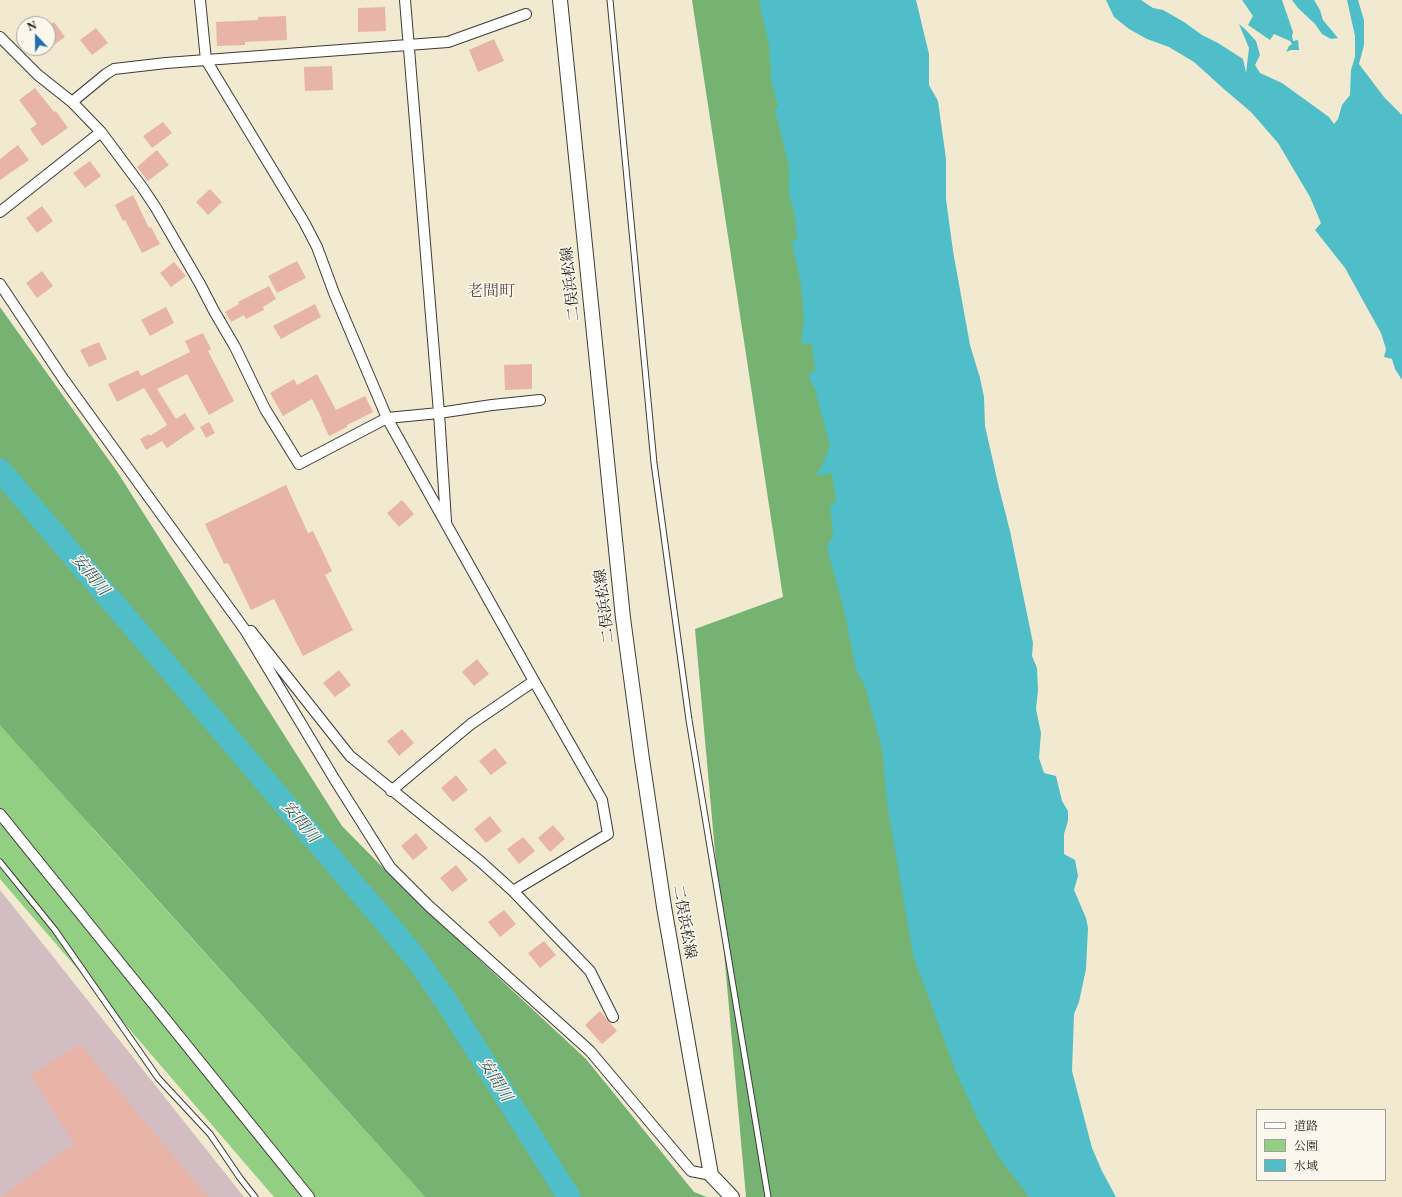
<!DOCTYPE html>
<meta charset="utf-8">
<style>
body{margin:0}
#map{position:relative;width:1402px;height:1197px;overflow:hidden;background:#f1ead0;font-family:"EB Garamond","Noto Serif JP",serif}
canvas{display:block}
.legend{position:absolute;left:1256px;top:1109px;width:130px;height:72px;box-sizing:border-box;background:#fbf7ec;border:1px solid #a29f99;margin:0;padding:5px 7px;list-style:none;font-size:12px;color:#1c1c1c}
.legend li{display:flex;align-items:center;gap:8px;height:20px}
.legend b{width:20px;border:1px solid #a29f99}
.north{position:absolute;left:16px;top:16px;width:40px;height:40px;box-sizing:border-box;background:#fbf7ec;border:1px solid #a29f99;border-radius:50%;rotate:338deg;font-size:11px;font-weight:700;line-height:16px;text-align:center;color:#1c1c1c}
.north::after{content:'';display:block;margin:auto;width:14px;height:18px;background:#1f6fb2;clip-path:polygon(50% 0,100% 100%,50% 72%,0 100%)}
</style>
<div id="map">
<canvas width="1402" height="1197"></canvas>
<ul class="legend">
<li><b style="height:5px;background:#fff"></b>道路</li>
<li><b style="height:11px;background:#93cf83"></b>公園</li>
<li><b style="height:11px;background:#50bec8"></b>水域</li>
</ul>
<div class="north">N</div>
</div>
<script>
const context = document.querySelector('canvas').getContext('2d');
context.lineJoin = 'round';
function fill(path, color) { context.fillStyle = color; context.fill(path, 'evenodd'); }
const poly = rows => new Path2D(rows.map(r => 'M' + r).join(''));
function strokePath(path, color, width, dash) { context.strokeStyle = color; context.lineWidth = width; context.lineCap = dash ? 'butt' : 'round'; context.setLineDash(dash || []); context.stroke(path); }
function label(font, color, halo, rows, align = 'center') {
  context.font = font + ' "EB Garamond","Noto Serif JP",serif'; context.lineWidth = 3; context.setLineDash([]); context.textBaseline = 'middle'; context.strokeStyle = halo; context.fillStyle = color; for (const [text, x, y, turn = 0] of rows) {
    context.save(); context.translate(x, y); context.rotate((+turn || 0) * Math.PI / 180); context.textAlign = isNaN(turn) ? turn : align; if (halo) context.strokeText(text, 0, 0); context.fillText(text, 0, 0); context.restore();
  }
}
fill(poly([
 [0,890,244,1197,0,1197]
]), '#d2bec2');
fill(poly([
 [0,710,94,830,425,1197,274,1197,0,879]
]), '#93cf83');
fill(poly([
 [692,0,779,0,1029,1197,746,1197,695,629,783,597],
 [0,307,118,473,342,826,413,898,586,1059,694,1192,707,1197,425,1197,0,725]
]), '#76b271');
fill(poly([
 [760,0,916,0,929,54,929,85,938,101,946,159,946,199,953,251,970,345,980,378,984,397,985,426,999,488,1010,531,1033,643,1032,656,1037,668,1038,691,1036,709,1041,733,1039,758,1044,773,1056,776,1062,801,1068,811,1068,821,1064,834,1064,854,1075,860,1078,876,1074,890,1086,918,1088,928,1086,969,1079,1002,1074,1014,1072,1071,1092,1148,1102,1171,1116,1197,1029,1197,1000,1159,978,1120,956,1072,913,955,888,809,882,749,865,686,856,670,844,610,827,548,833,534,830,505,836,502,832,473,816,476,823,464,830,445,816,393,808,374,815,371,812,344,801,343,804,320,801,285,792,242,797,239,795,215,789,196,789,166,775,110,778,107,771,80,769,45,760,6],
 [1106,0,1141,0,1153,8,1163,10,1184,22,1202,35,1218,43,1243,59,1246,73,1249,48,1239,24,1245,29,1256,41,1260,55,1255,65,1260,73,1282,83,1329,117,1334,124,1338,119,1342,105,1350,95,1351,70,1355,57,1355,36,1347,0,1358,0,1364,20,1364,45,1359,64,1384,97,1402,115,1402,380,1395,369,1392,359,1384,357,1386,349,1381,333,1345,268,1315,230,1321,223,1310,197,1278,143,1251,112,1225,90,1194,62,1169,47,1147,39,1129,29,1114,17],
 [1242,0,1282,0,1293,32,1292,36,1293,41,1298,40,1299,50,1291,50,1286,52,1289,46,1292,44,1290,41,1274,34,1270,40,1248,25,1253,16],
 [1292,0,1314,0,1320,10,1323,20,1338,38,1331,39,1322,34,1315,24,1298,8]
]), '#50bec8');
strokePath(poly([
 [0,470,389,926,418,961,446,1001,569,1197]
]), '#50bec8', 23);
fill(poly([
 [385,7,386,31,358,32,358,8],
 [286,16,287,40,245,42,245,45,217,46,216,22,258,20,258,17],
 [54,22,65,37,48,49,48,26],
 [96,28,108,43,92,55,80,40],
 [494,39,504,61,478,72,469,50],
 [332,66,333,90,305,91,304,67],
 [35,88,54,112,56,111,68,128,42,146,30,129,37,124,19,100],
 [163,122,172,133,152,148,143,136],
 [18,145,29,160,0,180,0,159],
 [157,150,169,165,148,181,137,167],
 [90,161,101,176,85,188,73,173],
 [210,189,222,202,208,215,196,202],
 [133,195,149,228,151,227,160,244,142,253,125,220,123,221,115,205],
 [42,206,53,221,37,233,26,218],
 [297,261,306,278,277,293,268,276],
 [174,262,186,276,171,287,160,273],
 [42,271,53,286,37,298,26,283],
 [269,286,276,299,263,307,264,310,246,319,244,315,231,322,225,312,239,304,238,302],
 [315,304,321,317,281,339,273,326],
 [166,307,174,323,150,336,141,320],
 [203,333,211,349,208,351,234,401,209,415,187,374,157,389,176,419,185,413,195,429,167,448,162,441,146,450,140,439,149,434,150,436,167,425,144,388,117,402,108,384,138,370,141,376,190,352,185,341],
 [99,342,107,359,89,367,80,350],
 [532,364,532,389,505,390,504,365],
 [317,374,336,410,365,396,373,412,347,425,347,427,329,436,321,419,322,419,312,399,283,416,270,393,294,379,297,385],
 [209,422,215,433,206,438,200,427],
 [286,485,308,533,313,531,332,571,325,575,353,630,303,656,274,599,251,610,228,563,224,564,205,524],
 [402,500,414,514,399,527,387,513],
 [477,659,489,674,474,686,462,672],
 [339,670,351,685,335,697,323,683],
 [402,729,414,743,399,756,387,741],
 [495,748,507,763,491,775,479,761],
 [456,775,468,790,453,802,441,788],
 [490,816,502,831,486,843,474,829],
 [553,825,565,839,550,852,538,838],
 [416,833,428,848,413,860,401,846],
 [523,837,535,851,519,864,507,849],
 [456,865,468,880,452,892,440,878],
 [504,910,516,924,500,937,488,922],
 [544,941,556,955,540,968,528,953],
 [600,1011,617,1031,602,1044,585,1025],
 [80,1044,208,1197,1,1197,74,1143,30,1075]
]), '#e9b4a8');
const lane = poly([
 [610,0,654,463,689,720,768,1197],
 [0,862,55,930,158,1078,210,1134,240,1178,255,1197]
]);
const street = poly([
 [200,0,206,60,304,222,317,247,334,293,387,418,534,681,602,800,608,834,513,891],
 [405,0,439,413,446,521],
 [0,37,38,75,72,102,101,132,142,187,156,208,200,284,214,311,235,347,265,409,299,464,387,418,439,413,492,405,540,400],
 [72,102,106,74,114,69,166,63,448,42,526,14],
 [0,212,101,132],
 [0,284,64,380,245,630,335,780,390,867,429,906,590,1051,691,1171,711,1175],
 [251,631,350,756,481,862,513,891,590,971,613,1017],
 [391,791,471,724,534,681],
 [0,814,309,1197]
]);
const secondary = poly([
 [560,0,623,618,642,759,664,907,711,1175,732,1197]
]);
strokePath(lane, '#3c3b37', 7);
strokePath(street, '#3c3b37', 12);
strokePath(secondary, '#3c3b37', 16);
strokePath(lane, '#fff', 5);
strokePath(street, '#fff', 10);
strokePath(secondary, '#fff', 14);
label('15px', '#1c1c1c', '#fbf7ec', [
 ["二俣浜松線",571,284,-96],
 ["二俣浜松線",605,606,-97],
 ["二俣浜松線",684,922,80]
]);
label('16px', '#64514d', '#fbf7ec', [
 ["老間町",491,292]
]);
label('italic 16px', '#315d61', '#fbf7ec', [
 ["安間川",90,575,50],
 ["安間川",300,822,50],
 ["安間川",495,1080,58]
]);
</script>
